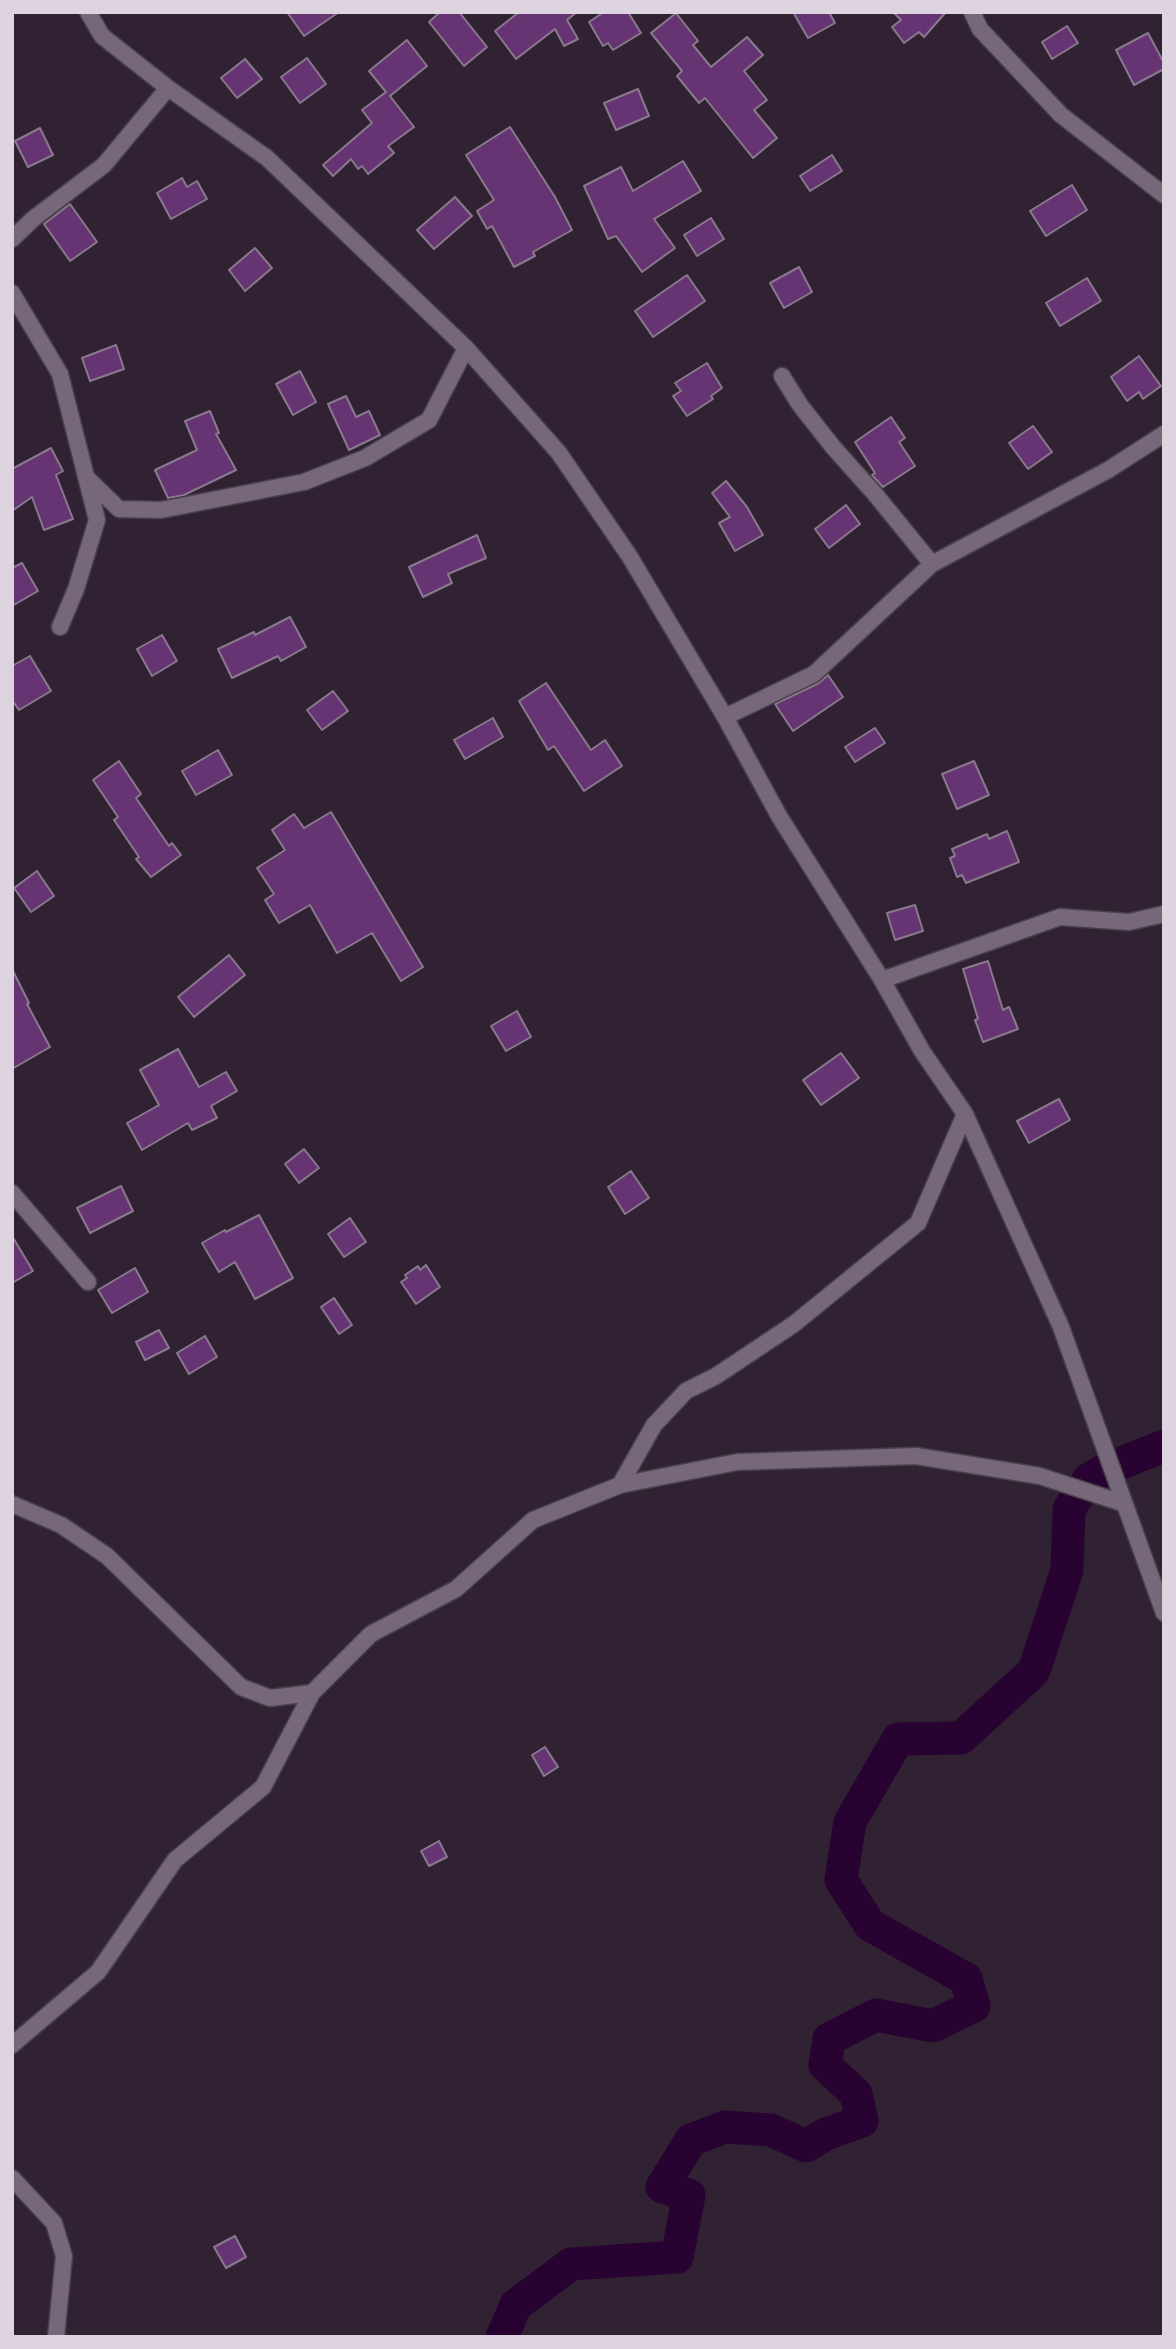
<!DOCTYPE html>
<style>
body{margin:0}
#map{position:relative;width:1176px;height:2349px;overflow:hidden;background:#302233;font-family:Roboto,sans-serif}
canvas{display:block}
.frame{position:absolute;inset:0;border:14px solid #ddd4df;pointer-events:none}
</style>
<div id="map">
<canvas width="1176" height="2349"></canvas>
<div class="frame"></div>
</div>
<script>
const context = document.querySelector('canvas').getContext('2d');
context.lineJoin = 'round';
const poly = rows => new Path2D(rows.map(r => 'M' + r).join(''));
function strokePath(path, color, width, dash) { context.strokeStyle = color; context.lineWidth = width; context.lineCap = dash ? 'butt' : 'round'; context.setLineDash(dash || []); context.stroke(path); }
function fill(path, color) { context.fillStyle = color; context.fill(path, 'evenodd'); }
strokePath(poly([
 [1119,1464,1164,1446],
 [502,2337,516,2305,571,2264,677,2257,689,2195,662,2187,691,2140,725,2127,771,2130,806,2146,826,2134,862,2121,856,2094,825,2065,829,2039,876,2015,933,2026,974,2006,966,1979,870,1925,841,1880,850,1822,898,1739,961,1738,1034,1671,1067,1570,1069,1509,1089,1479,1103,1471]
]), '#280230', 33);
const building = poly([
 [287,12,339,12,304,36,287,12],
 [440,12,459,12,487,47,464,66,429,22,440,12],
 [519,12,577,12,567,20,578,39,564,46,555,29,516,59,495,31,519,12],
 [604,12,628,12,641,33,613,50,608,43,603,46,589,22,604,12],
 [793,12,829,12,835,23,808,38,793,12],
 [893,12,946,12,924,37,919,32,904,43,892,27,901,20,893,12],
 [676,13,698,41,693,45,711,67,747,37,763,55,744,71,767,100,754,110,777,138,753,158,705,98,699,103,677,76,682,71,651,33,676,13],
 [1067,26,1078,43,1052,59,1042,42,1067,26],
 [1148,33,1164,63,1164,69,1134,85,1116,50,1148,33],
 [407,40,427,66,390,96,414,127,388,146,394,153,368,174,362,166,358,169,351,159,333,176,323,165,372,123,362,110,386,92,369,71,407,40],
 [307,58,326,84,300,103,281,77,307,58],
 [245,59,262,79,237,98,221,78,245,59],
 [638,89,649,116,616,130,604,103,638,89],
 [510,127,555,197,572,230,533,252,535,256,514,267,492,226,487,229,477,211,494,200,466,155,510,127],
 [40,128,53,155,28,167,15,141,40,128],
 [832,155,842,171,810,191,800,176,832,155],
 [683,161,701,191,654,219,675,248,642,272,616,236,608,239,584,186,621,167,633,191,683,161],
 [182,178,187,187,197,181,207,199,171,219,157,193,182,178],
 [1072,185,1087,210,1046,236,1030,211,1072,185],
 [455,197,472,216,434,249,417,230,455,197],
 [70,204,97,242,70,261,44,224,70,204],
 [711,218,724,239,697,256,684,235,711,218],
 [255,248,272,268,245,291,229,270,255,248],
 [799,267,812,292,784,308,770,283,799,267],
 [687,275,705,301,653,337,635,311,687,275],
 [1087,278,1101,301,1060,326,1046,303,1087,278],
 [116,345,124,369,90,381,82,358,116,345],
 [1139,356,1161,386,1143,399,1139,392,1127,401,1111,377,1139,356],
 [707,363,722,388,711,396,713,399,687,416,673,396,681,391,675,383,707,363],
 [300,371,316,402,293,415,276,384,300,371],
 [346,396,356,417,369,411,380,435,349,450,328,404,346,396],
 [210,411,219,433,216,434,236,470,184,495,168,498,155,470,197,450,185,421,210,411],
 [891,417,905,438,899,442,915,466,883,487,872,475,875,473,855,442,891,417],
 [1033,426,1052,452,1028,469,1009,443,1033,426],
 [51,448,63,471,56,475,73,519,44,530,32,497,12,511,12,469,51,448],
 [726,481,747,507,763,535,735,551,719,523,730,517,712,493,726,481],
 [846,505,860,524,829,548,815,529,846,505],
 [477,535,486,558,448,574,452,583,423,597,409,567,477,535],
 [22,563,38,591,12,606,12,568,22,563],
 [290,617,306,647,281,661,278,656,232,678,218,649,254,632,255,635,290,617],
 [162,635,177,661,152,676,137,649,162,635],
 [30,656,51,691,19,710,12,700,12,666,30,656],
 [828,675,843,697,793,731,775,704,819,683,828,675],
 [546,683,591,750,605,740,622,766,584,791,554,746,548,750,519,701,546,683],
 [333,691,348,711,322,730,307,710,333,691],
 [493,718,503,737,465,759,454,740,493,718],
 [875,728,885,743,855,762,845,747,875,728],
 [218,750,232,775,196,795,182,771,218,750],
 [119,761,141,794,136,798,169,846,172,843,181,855,151,877,136,859,139,857,114,820,118,817,93,780,119,761],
 [974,761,989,795,957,809,942,774,974,761],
 [331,812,423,967,401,981,372,933,337,953,310,905,279,923,265,900,274,894,257,868,285,850,272,830,294,814,304,828,331,812],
 [1007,831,1019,862,966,883,962,875,957,877,950,858,955,856,952,849,987,834,989,839,1007,831],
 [37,871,54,896,31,912,14,888,37,871],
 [915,905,923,931,895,940,887,913,915,905],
 [229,955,245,975,194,1017,178,997,229,955],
 [988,961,1003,1010,1009,1007,1018,1029,983,1042,975,1020,978,1019,963,969,988,961],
 [12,969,29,1003,27,1004,50,1047,12,1069,12,969],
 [517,1011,531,1037,506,1051,491,1026,517,1011],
 [178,1049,199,1087,226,1072,237,1091,211,1106,217,1118,192,1130,188,1123,142,1150,127,1123,159,1105,140,1070,178,1049],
 [841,1053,859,1078,821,1105,803,1080,841,1053],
 [1059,1099,1070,1120,1029,1143,1017,1121,1059,1099],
 [304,1149,319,1168,299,1183,285,1164,304,1149],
 [631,1171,649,1198,625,1214,608,1187,631,1171],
 [121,1186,133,1211,90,1233,77,1208,121,1186],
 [259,1215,293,1278,255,1299,235,1262,219,1272,202,1243,225,1230,226,1232,259,1215],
 [350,1218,366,1242,344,1257,328,1234,350,1218],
 [12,1236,33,1271,12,1283,12,1236],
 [426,1265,440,1287,416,1304,401,1282,407,1278,405,1275,418,1266,420,1270,426,1265],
 [135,1268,148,1292,112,1313,98,1290,135,1268],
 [334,1298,352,1325,339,1334,321,1307,334,1298],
 [159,1330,169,1348,145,1360,136,1342,159,1330],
 [205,1336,217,1357,189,1374,177,1353,205,1336],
 [545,1747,558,1767,544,1776,532,1755,545,1747],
 [439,1841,447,1857,429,1866,421,1851,439,1841],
 [235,2236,246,2257,226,2268,214,2247,235,2236]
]);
fill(building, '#663472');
strokePath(building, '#89798d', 2);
const minor = poly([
 [88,12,102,36,168,88,267,158,466,348,559,453,630,557,725,717,779,816,882,980,922,1051,965,1114,1061,1327,1164,1613],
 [972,12,980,29,1061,115,1164,195],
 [12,239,33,219,104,165,168,88],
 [12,293,60,374,97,520,76,589,60,627],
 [782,376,800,405,833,447,875,494,932,564],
 [88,479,119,509,161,510,304,482,365,458,429,420,466,348],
 [725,717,814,674,932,564,1108,470,1164,434],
 [882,980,1060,917,1129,922,1164,914],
 [12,1193,88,1282],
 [620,1485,737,1462,916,1456,1040,1476,1125,1504],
 [12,1504,61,1525,107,1556,241,1687,270,1698,312,1693],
 [12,2045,98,1972,175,1860,263,1787,312,1693,371,1634,456,1589,533,1520,620,1485,654,1425,686,1391,716,1376,794,1324,918,1223,965,1114],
 [12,2178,54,2223,64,2256,56,2337]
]);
strokePath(minor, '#4b3f4d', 19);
strokePath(minor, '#76677a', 16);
</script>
